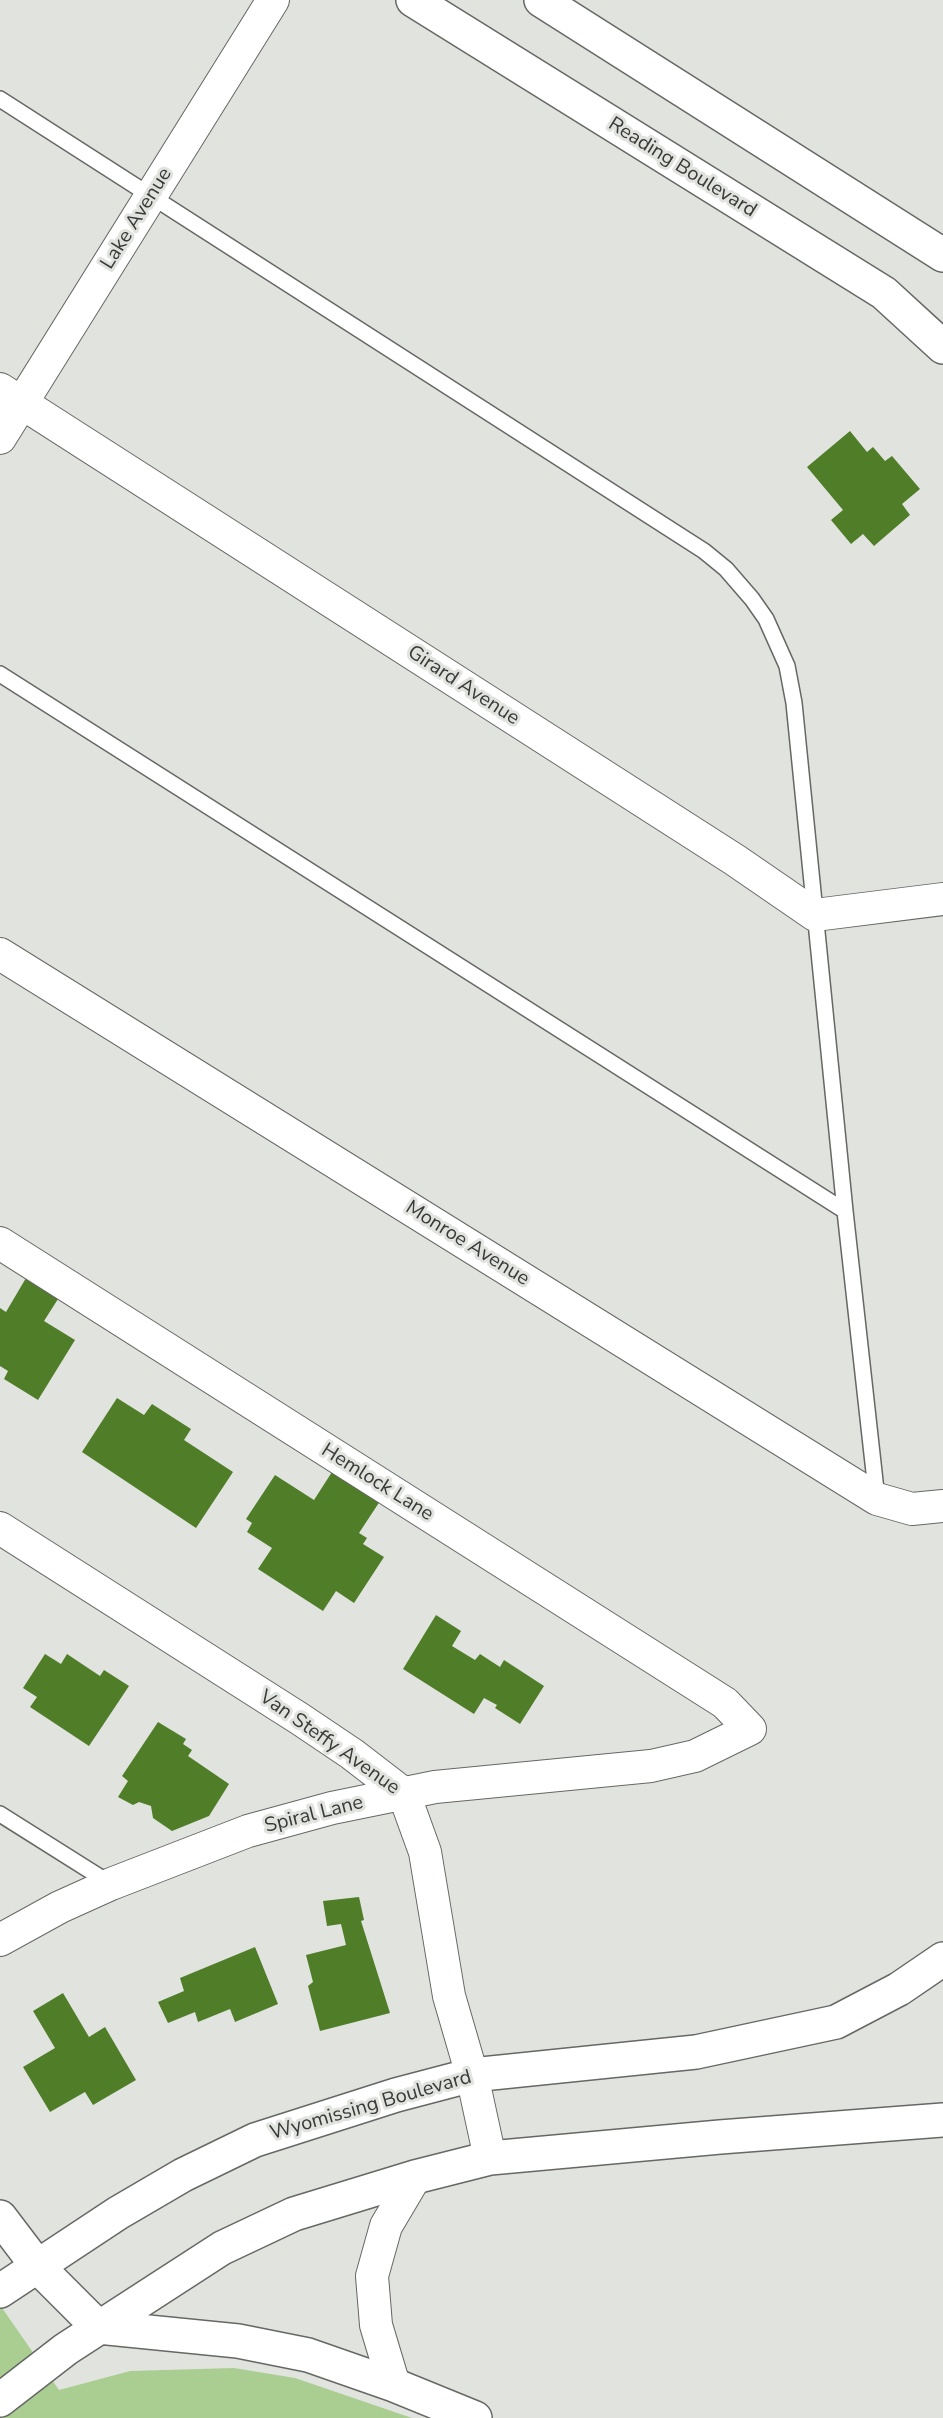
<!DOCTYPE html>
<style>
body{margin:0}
canvas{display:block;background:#e1e3df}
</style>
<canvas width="943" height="2418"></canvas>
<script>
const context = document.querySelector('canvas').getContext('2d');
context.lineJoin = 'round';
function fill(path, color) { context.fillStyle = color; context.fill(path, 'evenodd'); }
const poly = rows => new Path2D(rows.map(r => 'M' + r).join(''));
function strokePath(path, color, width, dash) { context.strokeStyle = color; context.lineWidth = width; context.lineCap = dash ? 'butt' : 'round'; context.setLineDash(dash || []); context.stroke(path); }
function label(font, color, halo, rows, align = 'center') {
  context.font = font + ' "Nunito Sans",sans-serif'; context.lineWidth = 6; context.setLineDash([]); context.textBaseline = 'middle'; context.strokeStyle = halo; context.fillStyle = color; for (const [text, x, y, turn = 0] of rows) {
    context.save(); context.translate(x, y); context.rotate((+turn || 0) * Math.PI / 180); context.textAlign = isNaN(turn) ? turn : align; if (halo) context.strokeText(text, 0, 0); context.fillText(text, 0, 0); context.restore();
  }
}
fill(poly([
 [0,2305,59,2390,130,2371,234,2368,295,2378,412,2418,0,2418]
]), '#aace92');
fill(poly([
 [850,431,867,452,873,447,885,461,892,456,920,489,902,504,910,515,874,546,863,534,851,544,831,520,843,510,807,467],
 [26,1278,58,1299,44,1321,75,1340,38,1400,4,1379,8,1371,0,1366,0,1308,6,1312],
 [117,1398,144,1415,152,1404,191,1429,184,1440,233,1472,196,1528,82,1452],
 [339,1461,386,1492,359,1533,367,1538,363,1544,384,1557,354,1603,336,1591,323,1611,258,1569,272,1548,247,1532,252,1523,246,1519,275,1475,314,1500],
 [436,1615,461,1631,452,1646,475,1660,480,1654,500,1667,504,1660,544,1686,520,1724,495,1708,497,1705,484,1698,474,1714,403,1669],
 [45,1654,61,1664,67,1654,100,1676,104,1670,129,1686,89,1746,30,1707,37,1697,23,1688],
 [158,1722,186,1739,183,1744,192,1750,188,1756,229,1784,209,1816,172,1831,153,1818,151,1806,139,1802,133,1805,118,1797,128,1781,122,1776],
 [359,1897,364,1920,361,1921,390,2013,320,2031,308,1986,313,1982,306,1955,346,1945,341,1924,327,1926,323,1901],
 [255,1947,278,2004,235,2022,230,2009,198,2022,195,2012,168,2023,158,2002,184,1991,180,1978],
 [63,1993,89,2037,105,2027,136,2080,93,2105,85,2092,50,2112,23,2067,55,2048,33,2011]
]), '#4f7d28');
const lane = poly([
 [0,99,704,551,726,569,752,599,766,619,787,666,794,703,845,1211,877,1499],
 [0,674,845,1211],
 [0,1814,111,1884]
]);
const street = poly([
 [0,389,735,860,815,915,943,899],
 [0,438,273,0],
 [0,954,877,1499,912,1509,943,1506],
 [0,1243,725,1703,750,1729,695,1756,651,1766,435,1787,332,1808,248,1831,111,1884,60,1907,0,1940],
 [0,1528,300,1719,352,1754,404,1794,425,1852,449,1996,472,2075,490,2158],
 [394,2385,376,2325,372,2276,386,2226,415,2177]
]);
const secondary = poly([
 [413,0,884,293,943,347],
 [541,0,943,255],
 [0,2217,38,2267,98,2327,238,2341,308,2355,394,2385,475,2418],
 [0,2291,118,2213,183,2175,255,2140,396,2095,472,2075,696,2052,836,2022,899,1989,943,1959],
 [0,2400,66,2349,222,2248,294,2214,415,2177,490,2158,720,2137,943,2120]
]);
strokePath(lane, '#666865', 18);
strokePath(street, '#666865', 34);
strokePath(secondary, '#666865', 36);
strokePath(lane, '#fff', 15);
strokePath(street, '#fff', 32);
strokePath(secondary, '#fff', 33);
label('20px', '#393a39', '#e1e3df', [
 ["Reading Boulevard",682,168,32],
 ["Lake Avenue",137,219,-58],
 ["Girard Avenue",463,686,33],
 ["Monroe Avenue",467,1244,32],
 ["Hemlock Lane",377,1483,32],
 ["Van Steffy Avenue",329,1743,35],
 ["Spiral Lane",314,1815,-14],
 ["Wyomissing Boulevard",371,2106,-16]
]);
</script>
